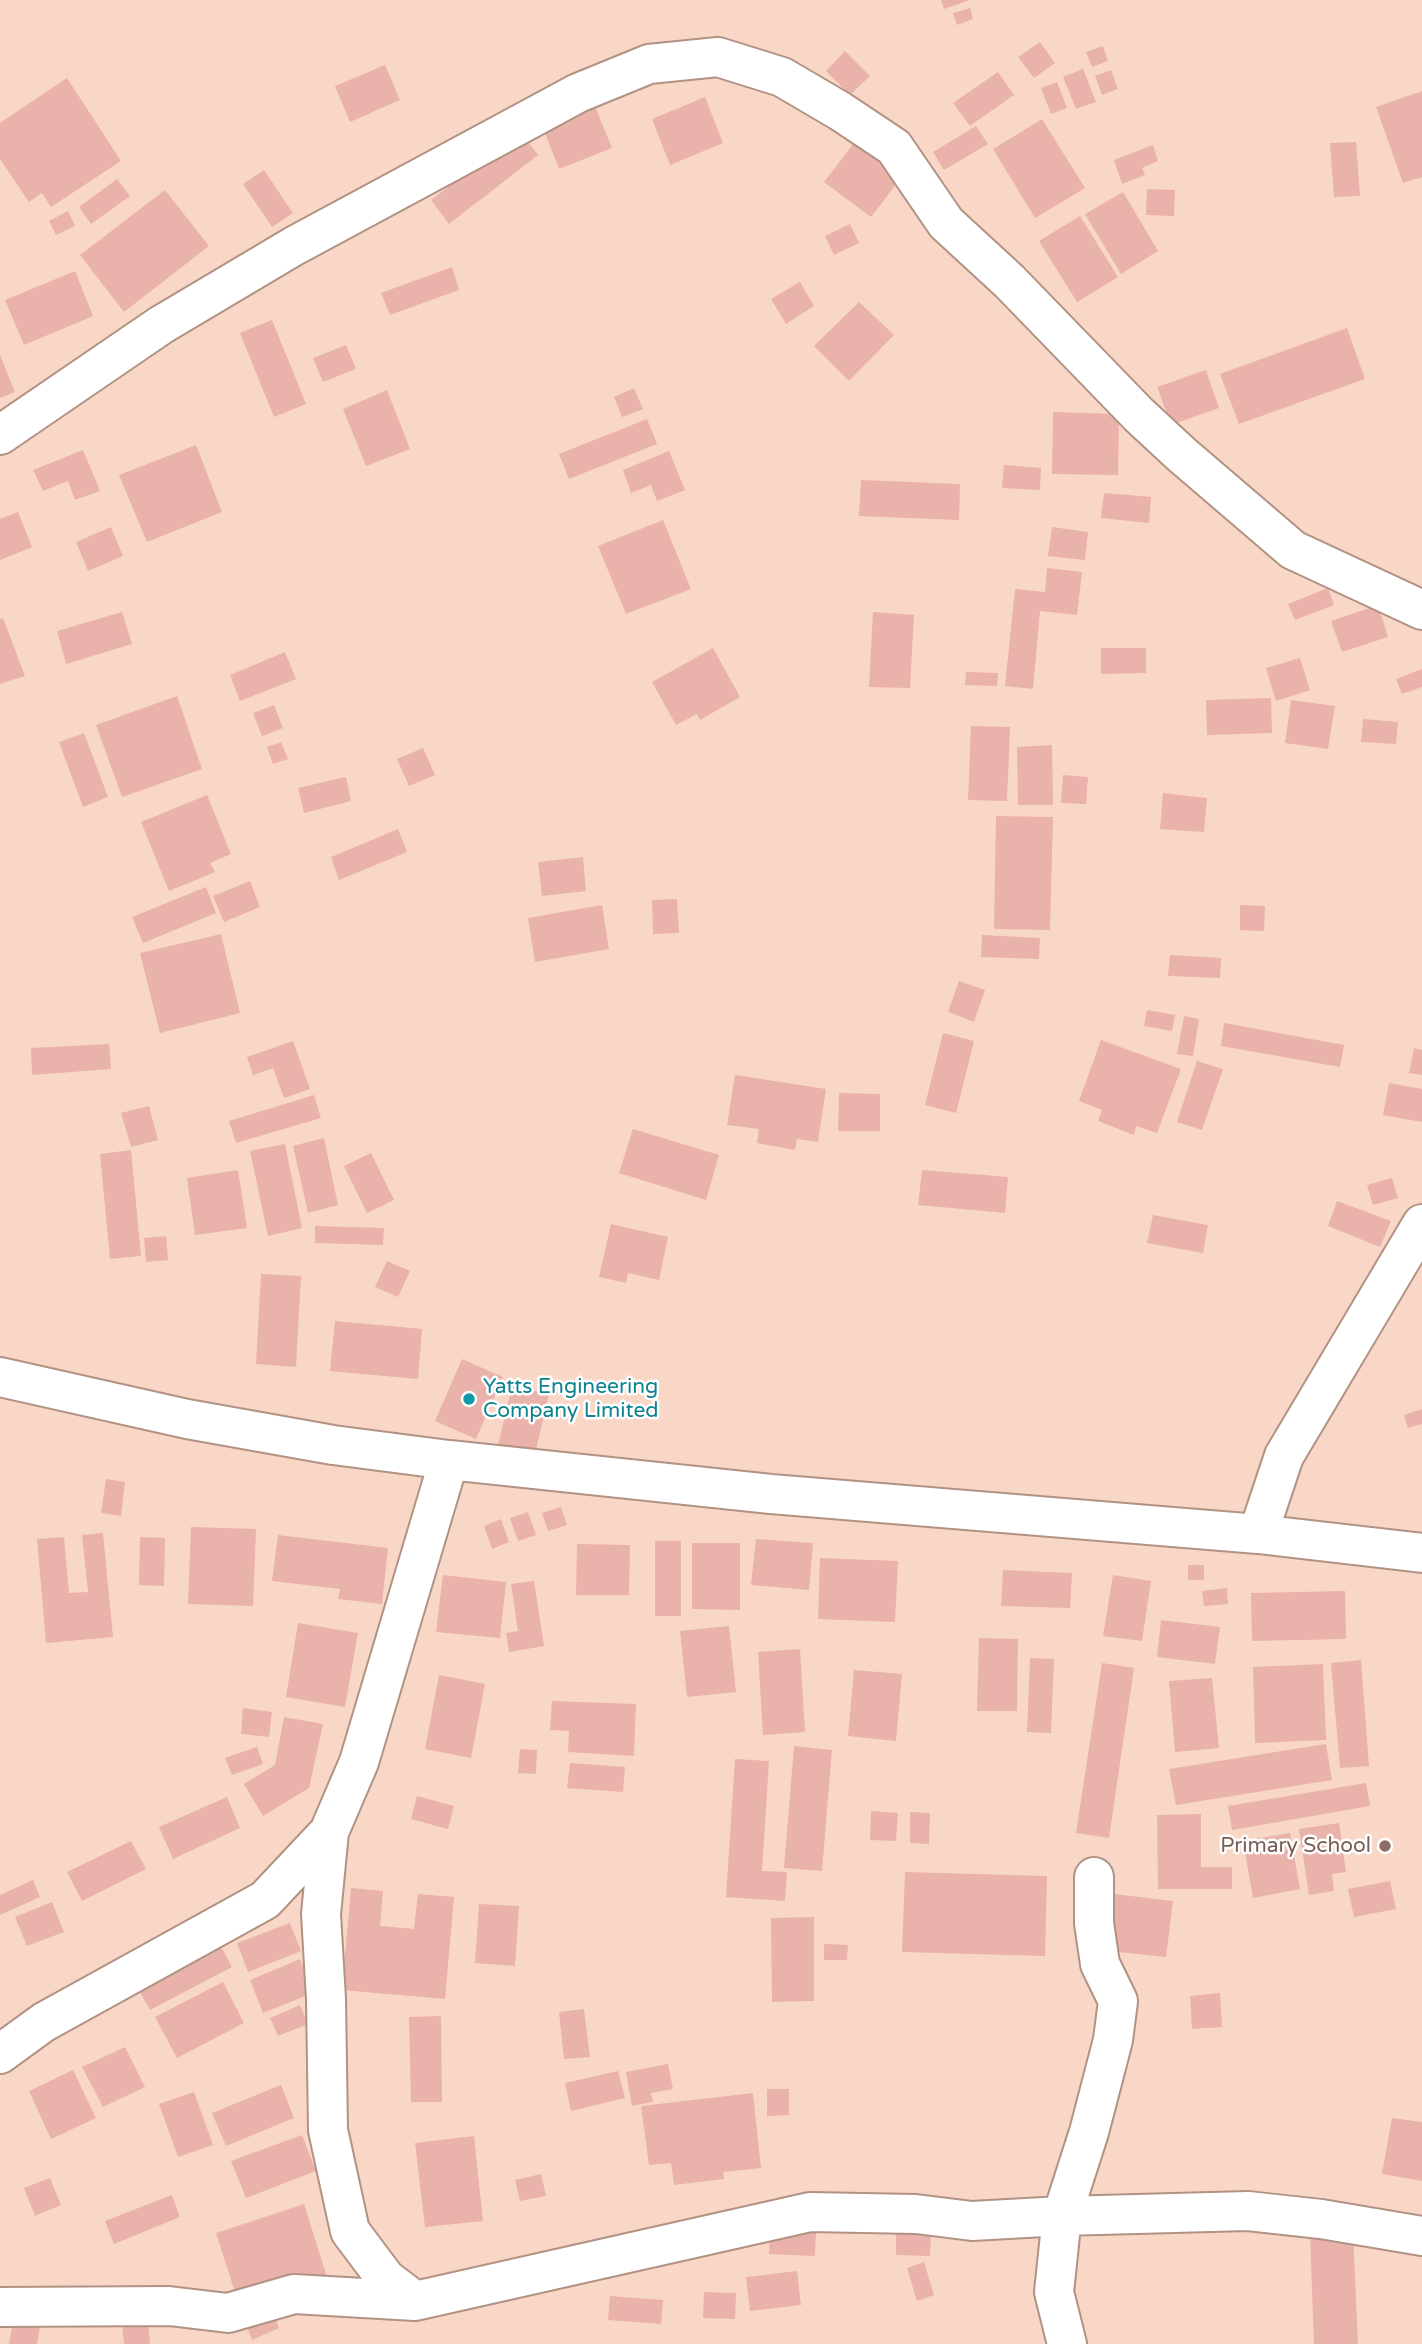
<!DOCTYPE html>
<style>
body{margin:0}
canvas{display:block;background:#f9d7c7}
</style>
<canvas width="1422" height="2344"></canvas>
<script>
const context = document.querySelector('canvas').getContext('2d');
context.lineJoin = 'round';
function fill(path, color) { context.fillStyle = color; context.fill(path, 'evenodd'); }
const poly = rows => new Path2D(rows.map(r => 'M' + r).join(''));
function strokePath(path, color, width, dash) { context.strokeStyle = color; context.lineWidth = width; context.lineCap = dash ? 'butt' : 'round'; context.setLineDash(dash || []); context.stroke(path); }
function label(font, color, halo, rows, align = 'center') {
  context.font = font + ' "Varela Round",sans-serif'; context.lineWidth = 5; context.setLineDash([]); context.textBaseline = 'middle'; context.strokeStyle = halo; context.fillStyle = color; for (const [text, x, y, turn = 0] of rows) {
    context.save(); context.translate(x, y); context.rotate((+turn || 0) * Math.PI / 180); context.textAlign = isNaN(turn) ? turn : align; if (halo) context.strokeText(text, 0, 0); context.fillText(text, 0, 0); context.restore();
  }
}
fill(poly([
 [941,0,970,0,944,9],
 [970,8,973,19,957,25,953,13],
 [1040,42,1055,63,1034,78,1018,57],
 [1103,46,1108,61,1092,67,1086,52],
 [845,51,870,76,850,95,826,71],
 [385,65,400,100,350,122,335,86],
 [1083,69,1096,102,1076,109,1063,77],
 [1111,70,1118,89,1102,95,1095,76],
 [998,72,1014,95,970,126,953,103],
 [67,78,121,161,51,207,42,193,29,202,0,159,0,123],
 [1057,82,1067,108,1051,114,1041,88],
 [1422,91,1422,177,1403,183,1376,107],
 [705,97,723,143,670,165,652,119],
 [595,106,612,148,559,169,543,128],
 [1042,119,1085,188,1035,218,993,149],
 [976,126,988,144,944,170,933,152],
 [520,131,538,155,449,224,431,200],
 [1356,142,1360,196,1334,197,1330,143],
 [854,143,901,178,871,217,824,182],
 [1153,145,1158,161,1142,168,1145,175,1122,184,1114,160],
 [264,170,293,213,272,227,243,184],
 [117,179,130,196,91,224,79,207],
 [1147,189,1175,190,1174,216,1146,215],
 [165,190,209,246,124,312,80,255],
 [1123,192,1158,251,1121,274,1085,214],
 [68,211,75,226,56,235,49,221],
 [1080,216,1118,277,1077,302,1039,241],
 [850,224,859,243,834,255,825,236],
 [452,267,459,290,390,315,381,293],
 [75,271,93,316,24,345,5,300],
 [800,282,814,306,786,324,771,299],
 [859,302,894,335,849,381,814,346],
 [272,320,306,404,274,417,240,333],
 [1347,328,1365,379,1239,424,1220,374],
 [346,345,356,369,323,382,313,358],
 [0,355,15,392,0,398],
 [1206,370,1219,408,1171,425,1157,387],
 [634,388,643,409,622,417,614,397],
 [387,390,410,449,366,466,343,409],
 [1053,412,1119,414,1118,475,1052,474],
 [647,419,657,444,569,479,559,454],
 [196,445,222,512,147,542,119,475],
 [83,450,100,491,75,500,68,481,43,491,33,470],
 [669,451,685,490,657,501,651,485,631,493,623,470],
 [1004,465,1041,468,1040,490,1002,488],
 [861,480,960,484,959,520,859,516],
 [1104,493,1151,497,1149,523,1101,518],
 [18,512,32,547,0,560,0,519],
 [663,520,691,589,626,614,598,546],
 [111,527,123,556,88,571,76,542],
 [1052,527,1088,532,1085,560,1048,556],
 [1047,568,1082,572,1077,615,1040,611,1033,689,1005,686,1015,589,1045,592],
 [1328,588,1334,605,1295,620,1288,604],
 [1378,605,1388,637,1342,652,1331,621],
 [122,612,132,644,66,664,57,631],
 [873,612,914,615,910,688,869,687],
 [3,618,25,676,0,684,0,619],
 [713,648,740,697,700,720,697,714,676,725,652,682],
 [1101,648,1146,648,1146,673,1101,674],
 [285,652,296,679,240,701,230,675],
 [1300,658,1310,690,1276,701,1266,668],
 [1422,669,1422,687,1402,694,1396,679],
 [966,672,998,673,997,686,965,685],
 [177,696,202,769,122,797,96,725],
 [1271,698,1272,733,1207,735,1206,700],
 [1291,700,1335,706,1328,749,1285,743],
 [274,705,283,728,262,736,253,713],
 [1363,719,1398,722,1396,744,1361,742],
 [971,726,1010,727,1007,801,968,800],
 [84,733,108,797,83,807,59,742],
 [281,742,288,759,273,764,267,747],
 [1052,745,1053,805,1018,805,1017,747],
 [423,748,435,775,409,786,397,759],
 [1063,775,1088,777,1086,804,1061,803],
 [346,777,351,801,304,813,298,788],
 [1163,793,1207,798,1204,832,1160,829],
 [207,795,231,854,210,863,215,872,169,891,141,822],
 [996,816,1053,817,1050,930,994,929],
 [398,829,407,852,339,880,331,857],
 [583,857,586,891,542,896,538,862],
 [250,881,260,907,224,922,213,896],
 [206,887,216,913,143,943,132,917],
 [677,899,679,933,653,934,652,900],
 [602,905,609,949,535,962,528,918],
 [1240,905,1265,906,1264,931,1240,930],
 [221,934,240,1013,160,1033,140,953],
 [982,935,1040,938,1039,959,981,957],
 [1170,955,1221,958,1220,978,1168,976],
 [959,981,985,990,974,1022,948,1012],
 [1147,1010,1175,1015,1172,1031,1144,1026],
 [1184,1016,1199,1019,1193,1056,1177,1054],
 [1224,1023,1344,1045,1340,1067,1221,1046],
 [943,1033,974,1041,956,1113,925,1105],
 [1101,1040,1181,1069,1157,1133,1136,1126,1134,1135,1098,1121,1102,1110,1079,1101],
 [293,1041,310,1089,284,1098,273,1068,253,1075,247,1057],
 [109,1044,111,1069,32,1075,31,1048],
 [1414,1048,1422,1050,1422,1075,1409,1073],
 [1197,1061,1223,1069,1202,1130,1177,1122],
 [735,1075,826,1089,818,1142,797,1139,795,1150,757,1143,759,1129,727,1125],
 [1389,1083,1422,1089,1422,1122,1383,1115],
 [839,1093,880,1094,880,1131,838,1131],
 [314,1095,321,1118,236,1143,229,1121],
 [149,1106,158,1140,131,1147,121,1113],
 [633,1129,719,1155,706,1200,619,1173],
 [324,1138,338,1205,308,1213,293,1146],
 [285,1144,302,1228,268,1236,250,1151],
 [131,1150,141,1256,110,1259,100,1154],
 [371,1153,394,1200,367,1213,344,1166],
 [238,1170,247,1228,195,1235,187,1178],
 [922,1170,1008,1177,1005,1213,918,1205],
 [1392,1178,1398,1198,1373,1205,1367,1185],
 [1337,1201,1391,1221,1380,1247,1328,1226],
 [1153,1215,1208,1225,1203,1253,1147,1243],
 [611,1224,668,1237,659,1280,628,1273,626,1283,599,1277],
 [315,1226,384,1228,383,1245,315,1243],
 [166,1236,168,1260,146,1262,144,1238],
 [387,1261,410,1271,398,1297,375,1287],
 [261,1274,301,1276,296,1367,256,1364],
 [335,1321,422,1329,418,1379,330,1371],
 [462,1359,503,1377,476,1439,435,1421],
 [512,1386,549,1394,535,1454,498,1446],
 [1422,1409,1422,1424,1408,1428,1404,1415],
 [106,1479,125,1482,121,1516,101,1513],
 [561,1507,567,1525,548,1531,542,1513],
 [528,1512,536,1535,518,1541,510,1518],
 [501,1519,509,1542,492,1549,484,1526],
 [191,1527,256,1529,253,1606,188,1604],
 [103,1533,113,1637,46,1643,37,1539,64,1537,69,1593,88,1592,82,1535],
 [278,1535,388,1548,382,1604,338,1599,340,1589,272,1581],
 [140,1537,165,1538,164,1586,139,1585],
 [756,1539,813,1543,809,1590,751,1585],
 [655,1541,681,1541,681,1616,655,1616],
 [692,1543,740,1543,740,1610,692,1609],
 [577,1544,630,1545,629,1595,576,1595],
 [820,1558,898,1561,895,1622,818,1619],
 [1188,1565,1204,1565,1204,1580,1188,1580],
 [1003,1570,1072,1573,1070,1608,1001,1606],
 [443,1575,506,1582,500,1638,436,1632],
 [1113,1575,1151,1581,1142,1641,1103,1636],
 [534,1581,544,1646,509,1652,506,1633,518,1631,511,1584],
 [1227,1588,1228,1604,1204,1606,1202,1591],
 [1345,1591,1346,1639,1252,1641,1251,1593],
 [1161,1620,1220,1627,1215,1664,1157,1657],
 [298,1623,358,1633,345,1707,286,1697],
 [729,1626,736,1692,687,1697,680,1631],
 [979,1638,1018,1639,1017,1711,977,1711],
 [800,1649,805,1732,763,1735,758,1652],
 [1030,1658,1054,1659,1051,1733,1027,1732],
 [1361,1660,1369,1766,1340,1768,1331,1663],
 [1102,1663,1134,1668,1109,1838,1076,1833],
 [1323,1664,1326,1740,1255,1743,1253,1667],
 [854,1670,902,1674,896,1741,848,1736],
 [439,1675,485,1684,471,1758,425,1749],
 [1212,1678,1219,1748,1175,1752,1169,1681],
 [552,1701,636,1704,634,1756,568,1752,569,1731,550,1730],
 [243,1708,272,1712,269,1737,241,1734],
 [284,1717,323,1724,309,1788,263,1816,244,1784,275,1765],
 [1326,1744,1332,1780,1176,1805,1169,1769],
 [794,1746,832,1750,822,1871,784,1868],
 [257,1747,263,1764,232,1775,225,1758],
 [520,1749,537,1750,536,1774,518,1773],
 [735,1759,769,1761,762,1871,787,1872,785,1901,726,1897],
 [570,1763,625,1767,623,1792,567,1788],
 [1366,1783,1370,1806,1232,1830,1228,1806],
 [417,1796,454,1806,448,1829,411,1819],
 [227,1797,240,1828,173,1859,159,1827],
 [871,1811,898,1813,896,1841,870,1840],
 [910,1812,930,1813,929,1844,910,1843],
 [1201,1814,1201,1867,1232,1867,1232,1889,1158,1889,1157,1815],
 [1339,1823,1346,1872,1332,1874,1334,1891,1309,1895,1299,1829],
 [1290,1833,1300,1889,1253,1898,1243,1841],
 [131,1841,146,1869,82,1901,67,1872],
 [905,1872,1047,1876,1045,1956,902,1952],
 [33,1880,40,1897,0,1915,0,1895],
 [1390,1881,1396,1909,1354,1917,1348,1889],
 [351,1888,383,1891,380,1926,414,1929,418,1894,454,1897,445,1999,342,1990],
 [1114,1894,1173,1901,1166,1957,1108,1951],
 [52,1902,64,1932,27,1946,15,1917],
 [479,1904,519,1906,515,1966,475,1963],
 [814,1917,814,2001,772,2002,771,1918],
 [290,1923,301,1951,248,1972,237,1943],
 [215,1935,232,1967,150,2010,132,1978],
 [824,1944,848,1945,847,1960,824,1960],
 [300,1959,313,1993,263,2013,250,1980],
 [223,1982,244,2023,177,2058,155,2017],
 [1220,1993,1222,2027,1192,2029,1190,1996],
 [300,2005,308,2024,278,2036,270,2018],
 [584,2009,590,2057,564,2059,559,2012],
 [441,2016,442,2102,411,2102,409,2017],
 [125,2047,145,2087,103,2107,82,2067],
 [668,2064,673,2089,651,2093,653,2102,632,2106,626,2072],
 [73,2070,96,2118,51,2139,29,2091],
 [618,2071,625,2098,571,2111,565,2083],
 [281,2085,294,2118,226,2146,212,2113],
 [767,2089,789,2089,789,2115,767,2116],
 [194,2092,213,2145,178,2157,159,2104],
 [753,2093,761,2168,723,2172,724,2179,674,2185,671,2163,649,2165,641,2106],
 [1392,2118,1422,2122,1422,2181,1382,2174],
 [302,2135,316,2171,246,2198,231,2161],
 [474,2136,483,2221,425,2227,415,2143],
 [541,2174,546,2196,520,2201,515,2180],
 [50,2178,61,2205,35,2216,24,2188],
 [172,2195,180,2217,114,2244,105,2221],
 [304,2204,327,2277,239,2305,216,2233],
 [770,2231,816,2232,815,2256,769,2254],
 [896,2232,931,2233,930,2256,896,2255],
 [1353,2233,1358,2344,1314,2344,1310,2234],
 [924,2262,934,2295,917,2301,907,2268],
 [797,2271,801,2305,750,2311,746,2277],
 [704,2292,736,2293,735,2319,703,2318],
 [610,2296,663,2300,661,2324,608,2320],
 [270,2305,279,2328,252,2340,243,2316],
 [147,2312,150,2344,124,2344,121,2314],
 [14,2317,41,2322,37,2344,9,2344]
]), '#e9b2aa');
const street = poly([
 [0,435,161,325,294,246,578,93,649,64,718,57,782,77,840,111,894,147,946,223,1009,281,1139,415,1181,454,1293,550,1422,610],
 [0,1377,187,1419,333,1445,449,1460,771,1494,1258,1534,1422,1553],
 [1258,1534,1284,1456,1422,1224],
 [329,1832,321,1914,326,1999,328,2130,350,2231,386,2279,415,2301],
 [0,2054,44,2022,265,1900,329,1832,359,1762,449,1460],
 [0,2307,169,2306,228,2313,294,2294,415,2301,810,2212,916,2214,972,2221,1062,2216,1248,2211,1321,2219,1422,2236],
 [1067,2344,1054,2292,1062,2216,1089,2132,1113,2040,1118,2001,1100,1964,1094,1923,1094,1877]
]);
strokePath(street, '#b19283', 42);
strokePath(street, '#fff', 38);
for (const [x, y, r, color] of [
 [469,1399,7,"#0f9aa8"],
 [1385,1846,7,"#8d6e63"]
]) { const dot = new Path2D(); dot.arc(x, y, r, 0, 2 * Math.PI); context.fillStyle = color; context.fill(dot); strokePath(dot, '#fff', 2.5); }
label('21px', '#0d838f', '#fff', [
 ["Yatts Engineering",483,1387],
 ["Company Limited",483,1411]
], 'left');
label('21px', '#785e54', '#fff', [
 ["Primary School",1371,1846]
], 'right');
</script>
